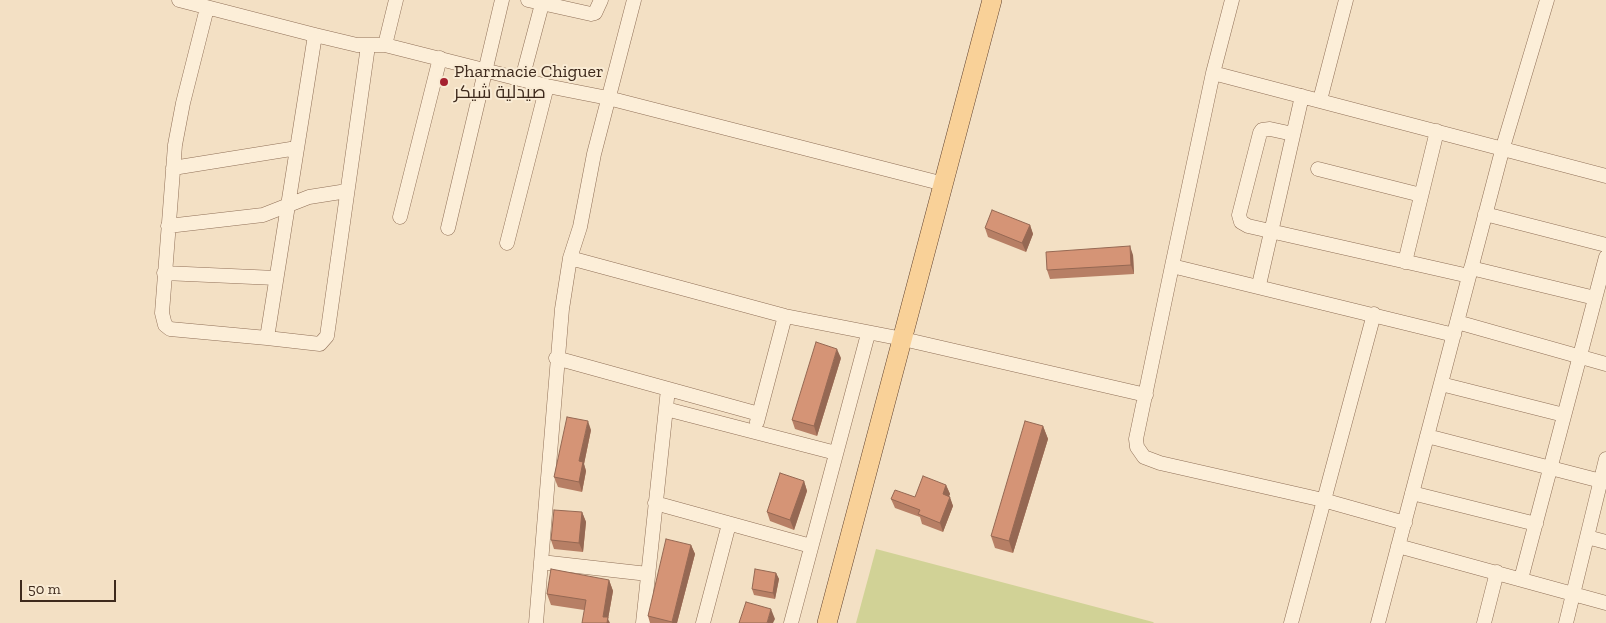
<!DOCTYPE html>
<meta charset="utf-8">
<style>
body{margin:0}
#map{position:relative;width:1606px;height:623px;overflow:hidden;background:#f3e0c4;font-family:"Zilla Slab",serif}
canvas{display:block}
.scale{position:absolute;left:20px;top:580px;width:96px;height:22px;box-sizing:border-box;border:2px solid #3e2a1d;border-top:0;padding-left:6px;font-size:15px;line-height:18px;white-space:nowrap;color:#3e2a1d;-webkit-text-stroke:4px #f9ebd4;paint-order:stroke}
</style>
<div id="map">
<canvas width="1606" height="623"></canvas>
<div class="scale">50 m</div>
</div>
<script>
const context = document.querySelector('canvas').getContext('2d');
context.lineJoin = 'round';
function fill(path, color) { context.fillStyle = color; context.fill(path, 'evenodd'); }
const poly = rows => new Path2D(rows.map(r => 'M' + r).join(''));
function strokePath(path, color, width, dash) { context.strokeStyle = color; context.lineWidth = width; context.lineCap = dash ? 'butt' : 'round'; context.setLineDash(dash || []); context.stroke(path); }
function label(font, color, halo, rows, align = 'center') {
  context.font = font + ' "Zilla Slab",Cairo,serif'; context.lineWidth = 4; context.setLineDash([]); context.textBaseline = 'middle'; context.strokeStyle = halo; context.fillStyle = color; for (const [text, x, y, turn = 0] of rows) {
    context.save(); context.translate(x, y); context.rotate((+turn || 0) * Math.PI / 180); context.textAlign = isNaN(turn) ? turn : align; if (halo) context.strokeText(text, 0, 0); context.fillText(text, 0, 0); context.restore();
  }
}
fill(poly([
 [876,549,1153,622,1154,623,856,623]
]), '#d1d296');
const minor = poly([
 [179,0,315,35,357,45,385,45,547,86,608,98,944,184],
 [528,0,591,14,595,13,601,0],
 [1232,0,1213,73,1172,266,1136,439,1137,447,1144,457,1160,463,1323,500,1405,523],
 [207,8,183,103,175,145,162,313,165,325,170,329,267,338,315,35],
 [385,45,396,0],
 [1213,73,1606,176],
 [522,79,542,4],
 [1320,100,1346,0],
 [1293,134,1270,129,1262,130,1260,133,1239,215,1241,222,1248,226,1469,276],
 [173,168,297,148],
 [1318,169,1421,195],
 [1485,214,1606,245],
 [400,217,440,58],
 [168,226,263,215,309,197,347,191],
 [448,228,502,0],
 [507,243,547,86],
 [570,258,785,316,903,339,1146,395],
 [1405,262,1437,131],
 [1172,266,1454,335],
 [1471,268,1595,298],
 [164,273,276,278],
 [1259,285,1302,96],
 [1457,322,1606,364],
 [267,338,320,344,327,336,368,46],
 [556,358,759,414],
 [1441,384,1564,415],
 [666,409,836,453],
 [757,422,785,316],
 [1427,436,1601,481],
 [1412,493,1536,524],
 [655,503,811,546],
 [1587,537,1606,542],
 [1398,546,1606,603],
 [541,562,648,574],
 [1521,579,1606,257],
 [536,623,562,309,570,258,580,227,594,154,634,0],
 [643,623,668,389],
 [703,623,729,524],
 [791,623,868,334],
 [1291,623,1374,314],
 [1378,623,1503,147,1547,0],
 [1484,623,1497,572],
 [1566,623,1606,459]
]);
const major = poly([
 [827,623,992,0]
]);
strokePath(minor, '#907058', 15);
strokePath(major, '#5d3e2c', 20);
strokePath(minor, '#fceed8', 14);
strokePath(major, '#f9d198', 19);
fill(poly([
 [1030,225,1033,234,1026,252,988,237,985,228],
 [1133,255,1134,274,1050,279,1047,270],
 [841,358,817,436,795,429,792,420],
 [1043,426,1048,439,1013,553,995,548,991,536],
 [591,430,584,464,586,471,582,492,558,487,554,477],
 [804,481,807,491,794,530,770,521,767,512],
 [946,485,950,494,949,496,953,506,943,532,922,524,920,517,895,508,891,499,915,497],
 [582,512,586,522,583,552,554,549,551,540],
 [691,545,695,554,677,623,650,623,648,616],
 [776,573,779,579,775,599,754,595,752,589],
 [609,580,613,591,608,619,584,610,551,605,547,594]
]), '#b77f65');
fill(poly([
 [1030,225,1033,234,1026,252,1022,243],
 [1130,246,1133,255,1134,274,1131,265],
 [837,349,841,358,817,436,814,426],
 [588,421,591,430,584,464,586,471,582,492,579,482,579,461],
 [1043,426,1048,439,1013,553,1009,541],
 [804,481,807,491,794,530,790,520],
 [946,485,950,494,946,503,943,494],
 [950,497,953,506,943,532,940,523],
 [582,512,586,522,583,552,579,543],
 [691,545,695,554,677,623,672,623],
 [776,573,779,579,775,599,773,593],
 [609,580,613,591,608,619,610,623,605,623,603,617],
 [771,609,775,619,773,623,767,623]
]), '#956853');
const building = poly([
 [992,210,1030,225,1022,243,985,228,992,210],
 [1130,246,1131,265,1047,270,1046,252,1130,246],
 [816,342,837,349,814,426,792,420,816,342],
 [567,417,588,421,579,461,583,462,579,482,554,477,567,417],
 [1025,421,1043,426,1009,541,991,536,1025,421],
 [780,473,804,481,790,520,767,512,780,473],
 [923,476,946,485,943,494,950,497,940,523,918,514,920,510,891,499,895,490,915,497,923,476],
 [554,510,582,512,579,543,551,540,554,510],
 [666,539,691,545,672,622,648,616,666,539],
 [551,569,609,580,603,617,608,617,607,623,582,623,586,600,547,594,551,569],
 [755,569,776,573,773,593,752,589,755,569],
 [746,602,771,609,767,623,739,623,746,602]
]);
fill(building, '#d59476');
strokePath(building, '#956853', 1);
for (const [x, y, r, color] of [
 [444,82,5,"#a5212f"]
]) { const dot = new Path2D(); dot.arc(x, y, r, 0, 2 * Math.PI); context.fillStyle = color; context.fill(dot); strokePath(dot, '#f9ebd4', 2); }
label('18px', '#3e2a1d', '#f9ebd4', [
 ["Pharmacie Chiguer",454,72],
 ["صيدلية شيكر",454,93]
], 'left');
</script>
